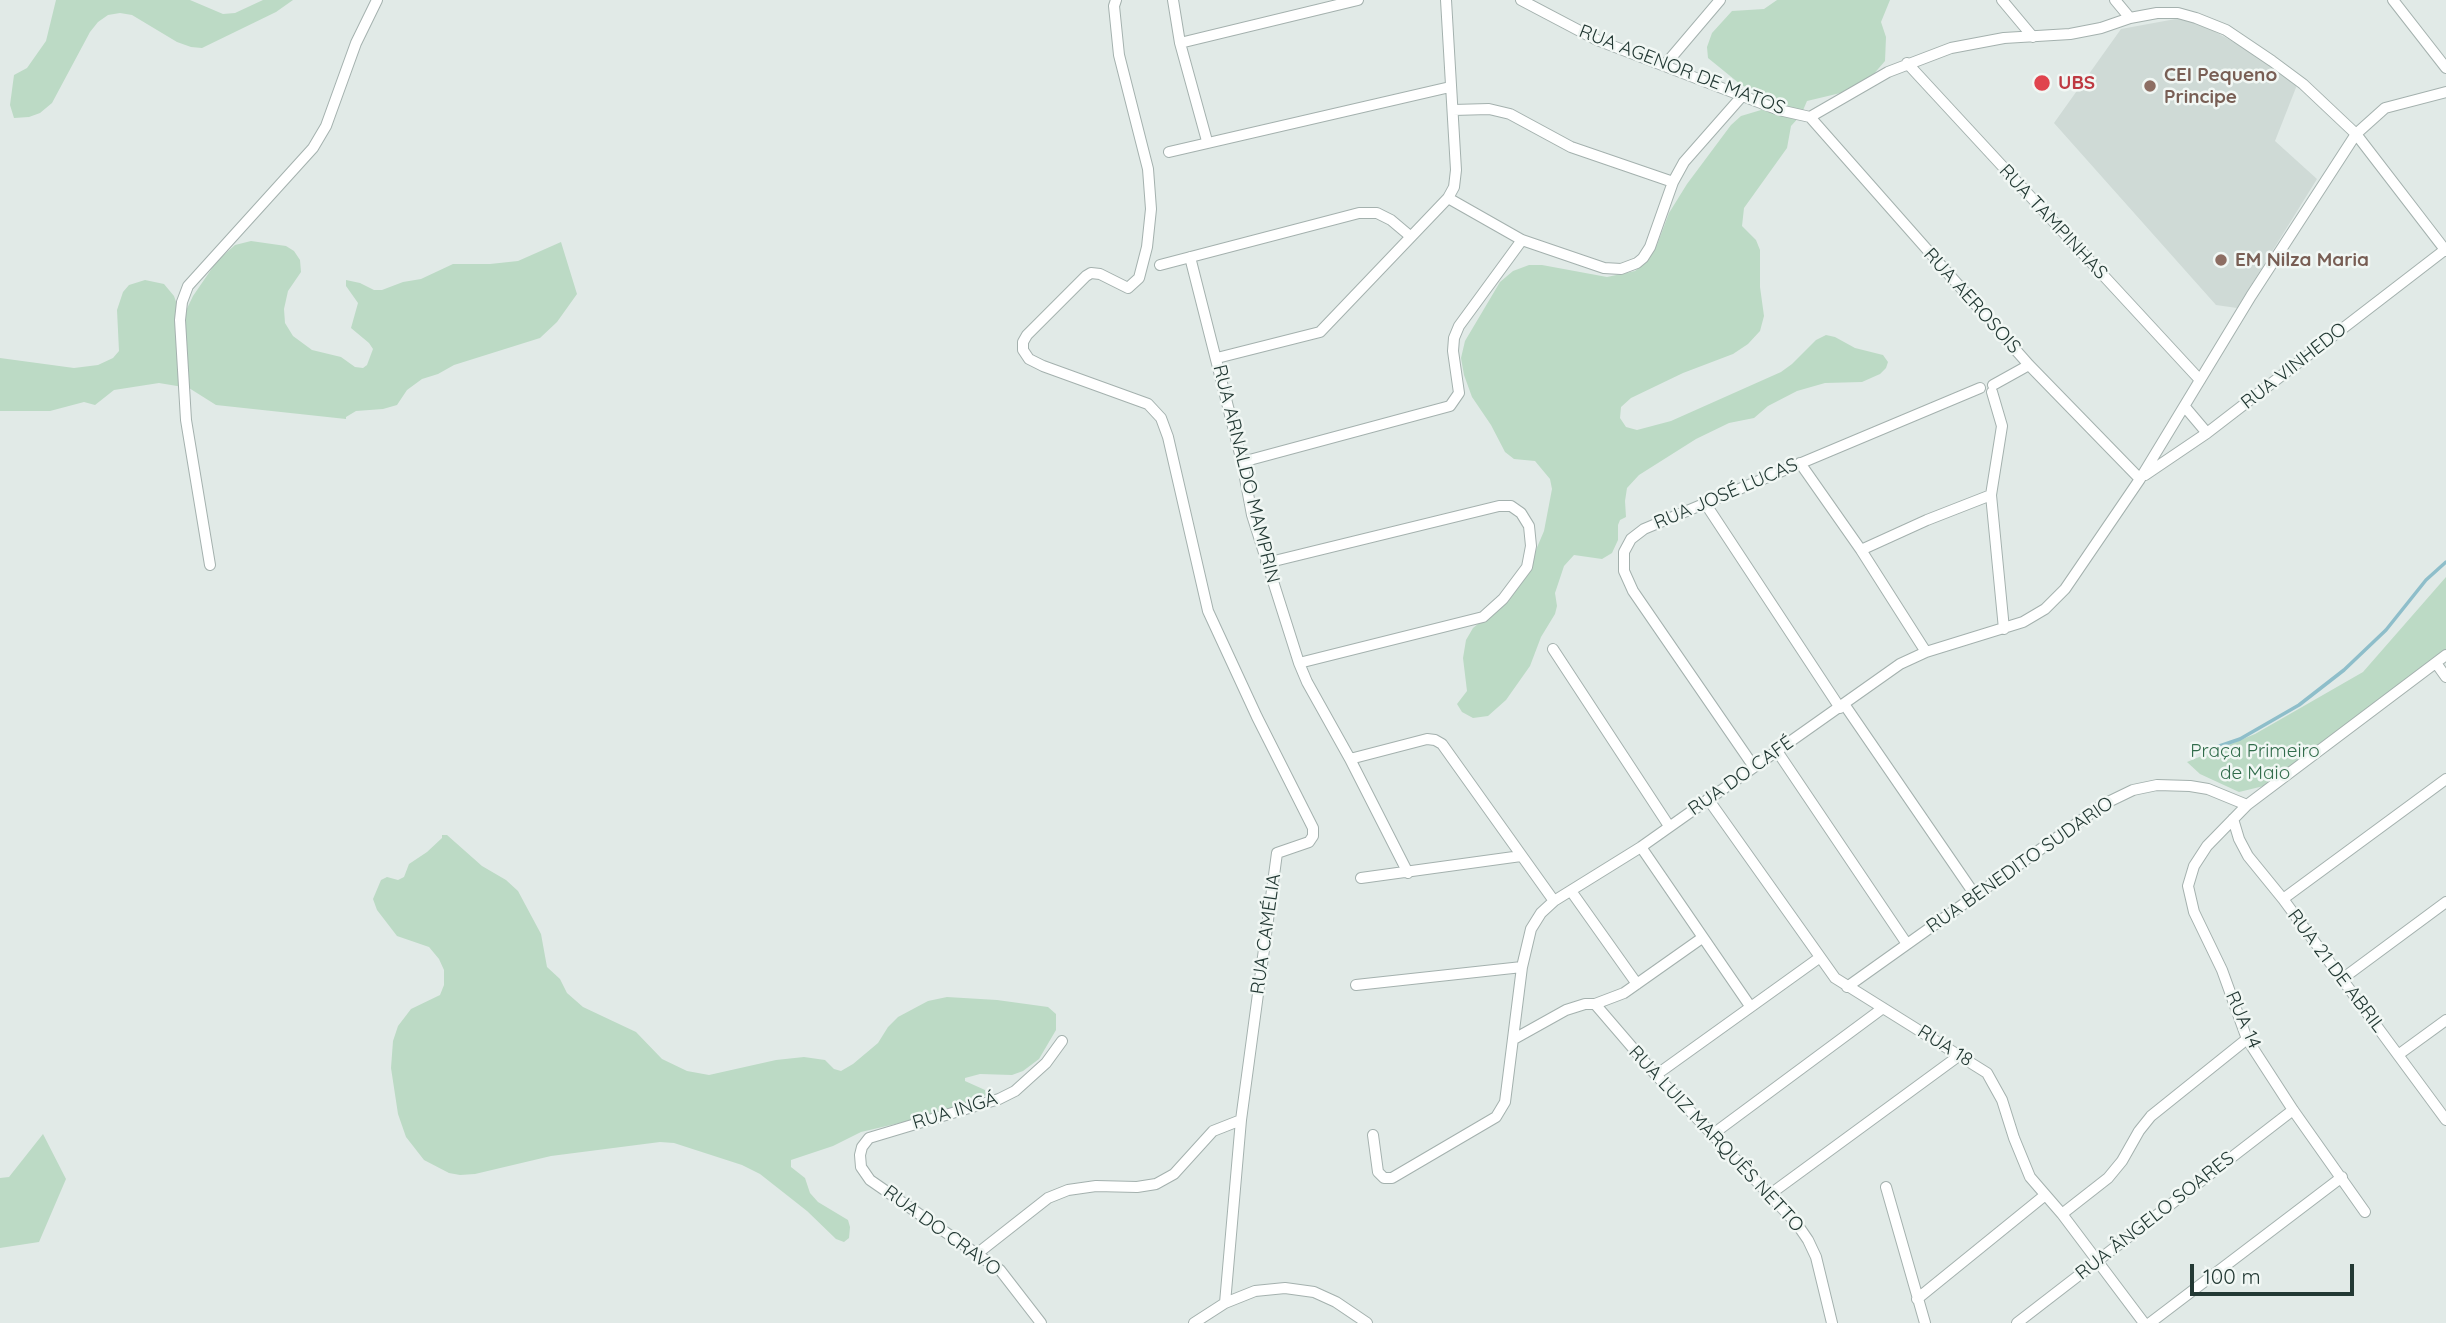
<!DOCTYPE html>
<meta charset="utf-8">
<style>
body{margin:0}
#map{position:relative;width:2446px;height:1323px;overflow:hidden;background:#e1eae7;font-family:Quicksand,sans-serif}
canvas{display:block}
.scale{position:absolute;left:2190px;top:1264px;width:164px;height:32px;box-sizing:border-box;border:4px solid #233934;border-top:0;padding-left:9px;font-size:21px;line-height:24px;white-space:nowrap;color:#233934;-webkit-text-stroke:5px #f1f7f4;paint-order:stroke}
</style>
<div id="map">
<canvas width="2446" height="1323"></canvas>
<div class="scale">100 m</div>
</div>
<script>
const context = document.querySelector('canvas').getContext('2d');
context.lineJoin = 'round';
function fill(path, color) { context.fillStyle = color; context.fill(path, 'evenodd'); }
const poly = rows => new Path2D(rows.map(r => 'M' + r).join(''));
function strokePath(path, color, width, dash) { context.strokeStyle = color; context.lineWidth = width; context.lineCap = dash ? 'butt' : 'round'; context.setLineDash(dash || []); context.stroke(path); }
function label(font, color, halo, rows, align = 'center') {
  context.font = font + ' Quicksand,sans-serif'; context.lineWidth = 5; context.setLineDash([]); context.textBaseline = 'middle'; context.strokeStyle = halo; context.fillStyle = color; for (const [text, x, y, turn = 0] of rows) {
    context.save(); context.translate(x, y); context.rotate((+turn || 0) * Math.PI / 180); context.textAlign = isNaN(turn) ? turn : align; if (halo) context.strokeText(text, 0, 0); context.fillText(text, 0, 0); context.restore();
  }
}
fill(poly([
 [2181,18,2212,30,2246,49,2297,85,2275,141,2317,179,2237,308,2216,305,2054,123,2121,29]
]), '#cfdad6');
fill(poly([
 [56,0,190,0,223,14,235,13,263,0,293,0,276,12,202,48,191,47,177,42,132,15,120,13,108,15,98,22,90,32,52,103,40,113,29,117,14,118,10,105,14,75,27,68,46,41],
 [1777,0,1890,0,1881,22,1886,37,1885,61,1866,83,1853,90,1807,101,1801,115,1791,126,1787,148,1744,208,1742,226,1756,240,1760,250,1760,287,1764,316,1760,331,1748,344,1733,354,1683,373,1631,398,1621,407,1620,418,1626,427,1637,430,1671,421,1781,372,1792,364,1816,340,1826,335,1835,337,1855,348,1883,355,1888,362,1886,368,1880,374,1862,382,1825,383,1797,391,1768,406,1754,418,1729,423,1696,439,1639,475,1627,488,1625,501,1626,517,1620,520,1618,525,1618,540,1612,553,1602,559,1574,555,1564,566,1555,593,1557,606,1555,614,1541,637,1530,666,1506,700,1488,716,1473,718,1462,712,1457,704,1467,691,1463,658,1466,640,1473,628,1503,604,1527,571,1544,531,1552,489,1550,479,1535,461,1514,459,1505,452,1491,425,1472,397,1464,375,1461,358,1465,341,1500,282,1513,271,1529,265,1542,265,1607,277,1635,271,1646,261,1657,245,1669,213,1687,184,1731,125,1741,116,1761,110,1765,106,1765,101,1760,95,1740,84,1708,58,1707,47,1712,33,1732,11,1764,9],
 [251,241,286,246,294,251,300,260,301,272,288,291,284,309,285,323,293,336,312,350,341,357,355,367,363,368,367,365,373,349,369,343,351,328,358,303,346,286,346,280,360,283,374,290,382,290,403,282,421,279,453,264,490,264,518,261,561,242,577,294,557,322,540,338,454,365,438,374,422,379,407,390,397,405,383,409,356,411,346,417,346,419,216,405,189,388,159,383,114,390,95,405,84,402,50,411,0,411,0,358,74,368,98,365,113,358,119,351,117,310,123,292,129,285,145,280,164,284,174,296,182,319,193,296,217,261,235,245],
 [2446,577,2446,650,2268,785,2239,792,2200,774,2187,762,2255,734,2363,672],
 [442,835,447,835,482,866,506,880,518,891,541,934,547,967,560,979,567,993,583,1007,636,1032,662,1059,687,1071,709,1075,776,1060,804,1057,825,1060,834,1069,841,1071,853,1064,878,1043,888,1027,898,1017,928,1001,947,997,997,1000,1048,1007,1056,1014,1056,1030,1039,1059,1023,1071,1012,1075,980,1074,965,1078,965,1081,985,1090,986,1095,979,1100,942,1113,861,1132,833,1146,791,1160,791,1167,805,1178,810,1193,818,1202,848,1220,850,1227,849,1238,844,1242,836,1239,807,1211,760,1174,742,1165,674,1143,660,1142,551,1156,475,1174,460,1175,449,1173,424,1160,406,1137,398,1114,391,1068,393,1041,398,1026,411,1009,440,995,444,985,444,970,439,959,429,947,397,936,377,910,373,899,381,880,387,877,398,880,404,877,409,864,427,852,442,838],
 [43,1134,66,1179,39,1242,0,1248,0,1178,9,1177]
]), '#bcdac5');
strokePath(poly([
 [2202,752,2240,739,2299,705,2344,670,2386,630,2426,580,2446,562]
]), '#8ebeca', 3.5);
const minor = poly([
 [1116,0,1114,6,1119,55,1148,169,1151,209,1147,247,1139,278,1128,288,1100,274,1091,273,1086,276,1027,335,1023,342,1023,350,1029,359,1043,366,1148,404,1161,418,1168,437,1208,611,1257,717,1313,828,1313,836,1309,842,1277,853,1241,1120,1225,1303],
 [1173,0,1180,43,1207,141],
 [1521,0,1597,40,1779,110,1810,117,1888,72,1951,48,2004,38,2070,34,2101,28,2130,18,2157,13,2178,13,2196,18,2226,30,2272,61,2303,84,2356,134,2446,251],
 [2002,0,2033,37],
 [2115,0,2130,18],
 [2393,0,2446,68],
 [1180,43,1358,0],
 [1907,63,2200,380],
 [1664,66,1720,0],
 [1453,110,1489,109,1510,114,1571,147,1673,182],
 [1810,117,2029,365,2140,479],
 [1169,152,1450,87],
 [1448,198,1522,240,1604,268,1621,269,1637,263,1643,258,1650,247,1673,182,1684,162,1743,95],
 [1190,257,1242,462,1252,515,1299,663,1307,682,1350,759,1408,873],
 [1160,265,1359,213,1377,213,1391,220,1410,236],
 [1217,358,1320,332,1448,198,1454,187,1456,170,1446,0],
 [1993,385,2029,365],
 [1992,392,2002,426,1991,495,2004,629],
 [2185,407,2207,433],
 [1242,462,1450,406,1459,393,1453,351,1454,338,1459,326,1522,240],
 [1800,463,1861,550,1926,652],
 [2145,475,2207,433,2446,249],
 [1705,503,1840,708],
 [1861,550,1927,520,1991,495],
 [1266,563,1499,506,1511,506,1521,513,1529,526,1531,546,1527,567,1503,599,1483,617,1299,663],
 [210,565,186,420,180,320,182,302,188,286,313,148,326,126,356,43,377,0],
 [1553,649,1669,826],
 [2436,663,2446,677],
 [1844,704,1975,895],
 [1777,751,1907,944],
 [1350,759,1427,739,1435,740,1442,744,1554,901],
 [1754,767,1633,591,1624,571,1624,552,1631,539,1644,529,1980,388],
 [1708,799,1835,978,1987,1073,2002,1100,2014,1138,2030,1177,2062,1214,2144,1323],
 [2233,819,2239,839,2248,856,2283,899,2446,1120],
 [1641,847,1750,1006],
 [1361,878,1521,856],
 [1571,891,1637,984],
 [2283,899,2446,779],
 [2342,979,2446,902],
 [1356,985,1522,967],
 [1847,987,2104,804,2133,790,2157,785,2190,786,2208,789,2247,805],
 [1595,1004,1656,1075,1797,1224,1808,1240,1816,1257,1832,1323],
 [1514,1039,1566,1010,1585,1004,1595,1004,1624,993,1702,938],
 [2398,1055,2446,1020],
 [1656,1075,1819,958],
 [1713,1134,1883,1008],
 [1373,1135,1378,1172,1384,1178,1392,1178,1496,1117,1505,1102,1522,967,1531,929,1541,913,1554,901,1641,847,1900,664,1926,652,2023,622,2045,609,2065,589,2140,479,2251,296,2356,134,2385,108,2446,92],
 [1886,1187,1925,1323],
 [1769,1195,1960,1055],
 [2365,1212,2293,1110,2247,1039,2222,970,2194,912,2188,886,2194,866,2207,846,2247,805,2446,655],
 [2062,1214,2108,1178,2122,1161,2139,1131,2151,1116,2247,1039],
 [978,1253,1048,1198,1068,1190,1096,1186,1137,1187,1156,1184,1174,1174,1213,1131,1241,1120],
 [1917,1299,2044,1196],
 [1041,1323,1000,1270,870,1180,861,1167,860,1155,862,1147,869,1138,999,1099,1015,1091,1046,1063,1062,1041],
 [1194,1323,1225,1303,1255,1291,1285,1288,1314,1292,1336,1302,1367,1323],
 [2017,1323,2293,1110],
 [2150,1323,2342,1177]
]);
strokePath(minor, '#a4b1ae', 12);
strokePath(minor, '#fff', 10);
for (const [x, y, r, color] of [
 [2042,83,9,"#e0444e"],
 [2150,86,7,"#8d6e63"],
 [2221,260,7,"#8d6e63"]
]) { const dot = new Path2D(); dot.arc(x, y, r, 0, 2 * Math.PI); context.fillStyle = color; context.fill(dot); strokePath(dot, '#f1f7f4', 2.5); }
label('19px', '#233934', '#f1f7f4', [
 ["RUA AGENOR DE MATOS",1682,70,21],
 ["RUA TAMPINHAS",2053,222,47],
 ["RUA AEROSOIS",1972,301,48],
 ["RUA VINHEDO",2294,366,-38],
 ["RUA ARNALDO MAMPRIN",1246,474,76],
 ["RUA JOSÉ LUCAS",1726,494,-23],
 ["RUA DO CAFÉ",1741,776,-35],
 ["RUA BENEDITO SUDARIO",2020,865,-35],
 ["RUA CAMÉLIA",1266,934,-82],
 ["RUA 21 DE ABRIL",2336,971,53],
 ["RUA 14",2243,1020,66],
 ["RUA 18",1945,1046,32],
 ["RUA INGÁ",955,1111,-17],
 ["RUA LUIZ MARQUÊS NETTO",1716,1139,47],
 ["RUA ÂNGELO SOARES",2155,1216,-38],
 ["RUA DO CRAVO",942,1231,36]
]);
label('bold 19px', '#785e54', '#f1f7f4', [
 ["CEI Pequeno",2164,75],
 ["Principe",2164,97],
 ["EM Nilza Maria",2235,260]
], 'left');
label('bold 19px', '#be3a42', '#f1f7f4', [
 ["UBS",2058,83]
], 'left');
label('19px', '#316c4b', '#f1f7f4', [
 ["Praça Primeiro",2255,751],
 ["de Maio",2255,773]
]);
</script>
